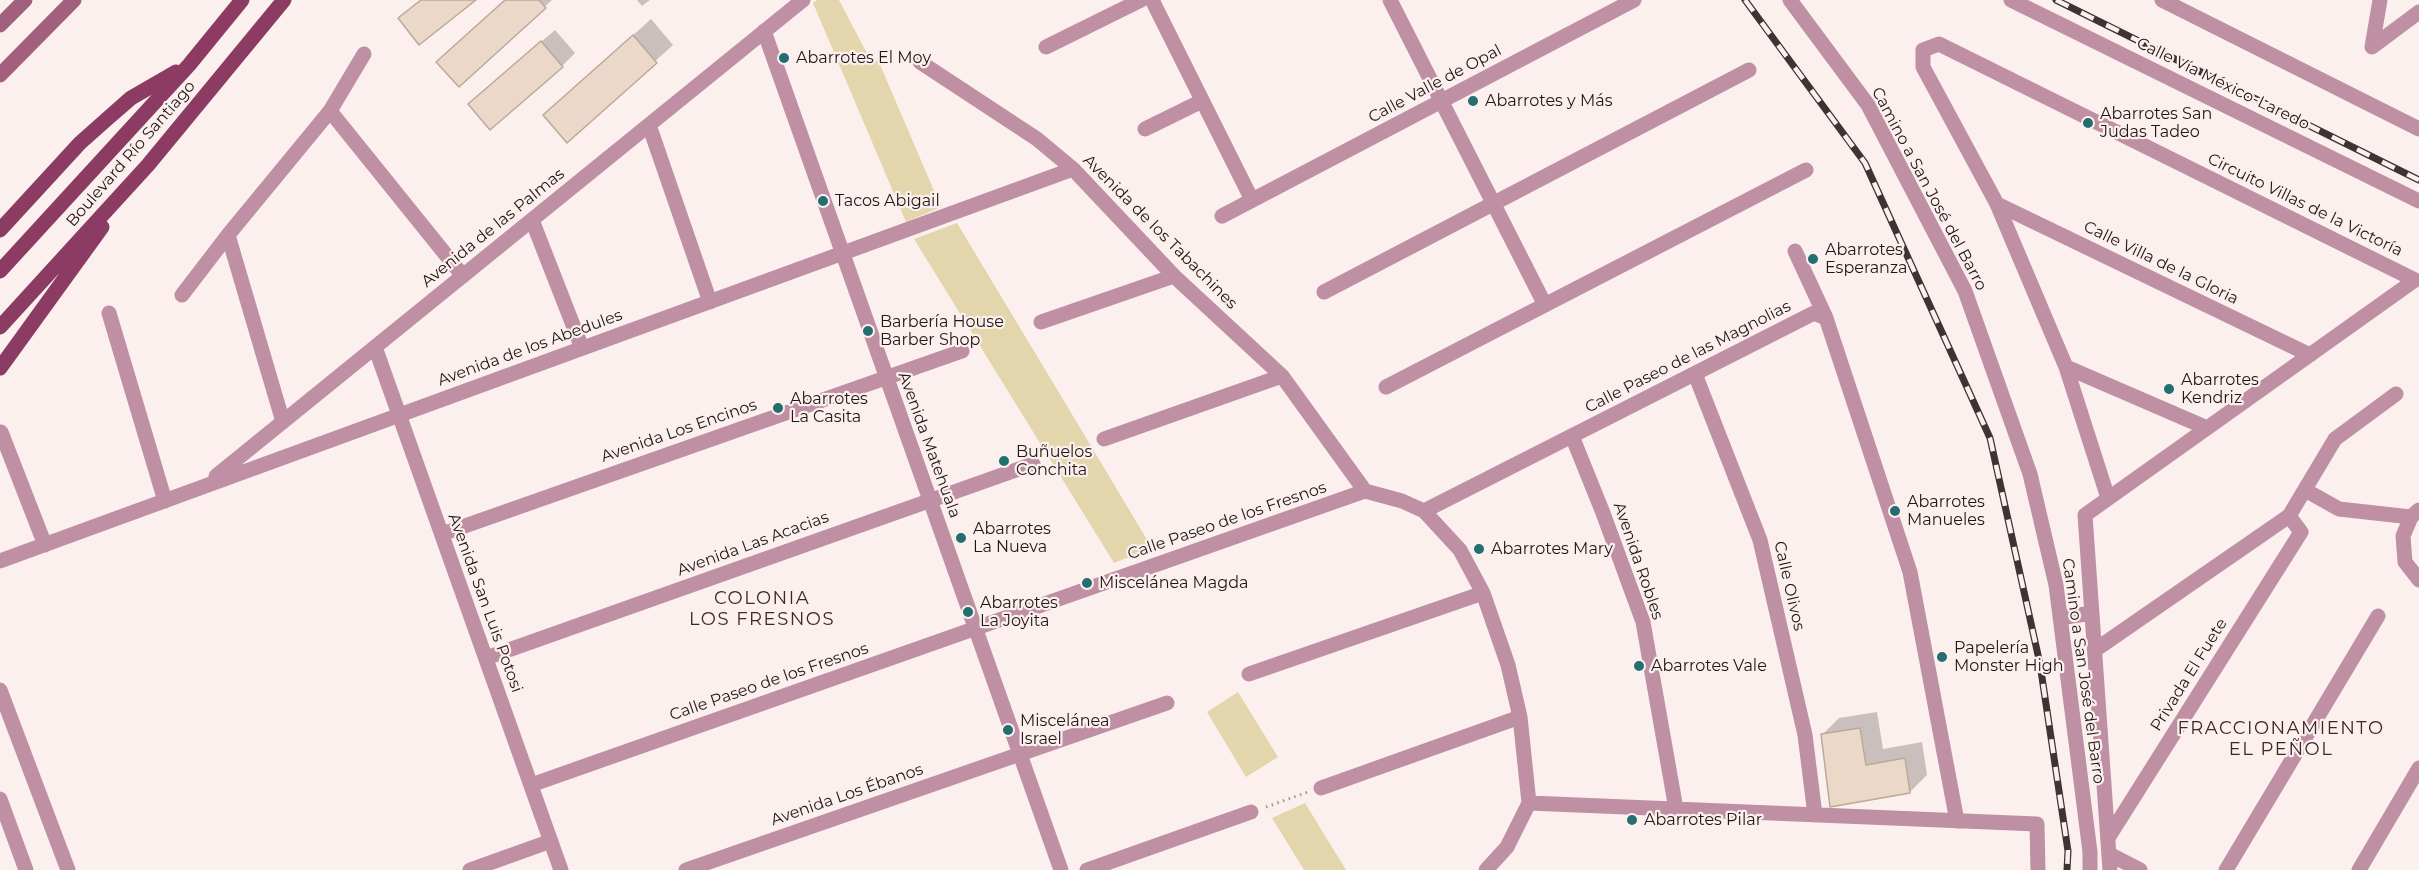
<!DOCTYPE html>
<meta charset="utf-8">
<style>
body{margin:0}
canvas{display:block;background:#fbf0ee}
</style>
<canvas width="2419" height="870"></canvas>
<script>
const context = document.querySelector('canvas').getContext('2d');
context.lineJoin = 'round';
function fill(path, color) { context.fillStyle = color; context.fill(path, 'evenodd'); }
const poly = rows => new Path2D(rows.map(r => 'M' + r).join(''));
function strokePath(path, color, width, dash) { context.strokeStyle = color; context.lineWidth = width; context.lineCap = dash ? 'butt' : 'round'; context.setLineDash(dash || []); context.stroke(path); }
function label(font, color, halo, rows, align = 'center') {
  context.font = font + ' Montserrat,sans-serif'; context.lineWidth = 4.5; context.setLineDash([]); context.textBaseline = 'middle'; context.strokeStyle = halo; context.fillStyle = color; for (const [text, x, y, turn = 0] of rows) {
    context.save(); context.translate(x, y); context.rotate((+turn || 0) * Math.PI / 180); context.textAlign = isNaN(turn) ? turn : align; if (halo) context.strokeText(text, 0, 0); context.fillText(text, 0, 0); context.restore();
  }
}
fill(poly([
 [817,0,839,0,872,63,878,60,941,207,906,222,813,3],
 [957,223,1091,446,1152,548,1114,563,914,239],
 [1238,692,1278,757,1246,777,1207,712],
 [1305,803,1346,870,1304,870,1272,818]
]), '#e3d6ac');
fill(poly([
 [506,0,552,0,459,85],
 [637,0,650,0,642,6],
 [651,19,673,45,567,141,545,115],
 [555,30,575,53,562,66,483,91],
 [1877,712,1883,749,1922,742,1927,775,1910,792,1832,805,1822,735,1839,718]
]), '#0003');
const building = poly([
 [421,0,476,0,419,45,398,18,421,0],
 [505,0,539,0,546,8,459,87,436,62,505,0],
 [633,35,657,63,567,143,543,115,633,35],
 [541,41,563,67,490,130,468,104,541,41],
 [1860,728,1866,765,1905,758,1910,793,1830,807,1821,734,1860,728]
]);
fill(building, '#ecd8c8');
strokePath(building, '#bba899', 1.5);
strokePath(poly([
 [1266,807,1308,792]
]), '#a09694', 3, [1.5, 4.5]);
strokePath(poly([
 [1152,0,1252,200],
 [1390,0,1545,305],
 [1790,0,1868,105,1965,291,2030,474,2056,585,2090,852,2090,870],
 [2011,0,2419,201],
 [2162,0,2419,129],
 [764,31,1061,870],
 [1046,47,1141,0],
 [2372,47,2419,12],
 [2372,47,2380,0],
 [920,62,1037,139,1073,169,1174,276,1282,376,1365,491],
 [330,111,463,276],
 [649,125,710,302],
 [1145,129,1202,101],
 [1997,204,2310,355],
 [1222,216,1634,0],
 [532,220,582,348],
 [228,235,283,422],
 [1795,251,1826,318],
 [1324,292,1749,70],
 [182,295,228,235,330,111,364,54],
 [109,313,165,501],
 [1041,322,1174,276],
 [375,347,561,870],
 [2066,367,2207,428],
 [1695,374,1760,540,1805,735,1815,815],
 [1386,387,1806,170],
 [1,432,45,545],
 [1572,436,1603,513,1643,622,1676,809],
 [1104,439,1282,376],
 [216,476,803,0],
 [2305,490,2339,509,2411,517],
 [2108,498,2066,367,1997,204,1923,67,1923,50,1939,44,2415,280,2085,515,2110,870],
 [2419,510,2411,517,2403,536,2405,562,2419,580],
 [1424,511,1814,313,1826,318,1910,572,1957,821],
 [442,534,962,351],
 [0,561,1073,169],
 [2060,618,2092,613],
 [2095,650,2289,516,2335,439,2396,394],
 [486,658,1033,464],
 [1249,674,1483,593],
 [0,690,68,870],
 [531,785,1365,491,1402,501,1424,511,1460,550,1483,593,1508,665,1520,717,1529,803,1507,847,1486,870],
 [1321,788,1520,717],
 [1529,803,2037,824,2038,870],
 [2108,838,2301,532,2289,516],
 [2109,854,2140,870],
 [470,870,551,841],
 [686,870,1167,703],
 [1087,870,1251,812],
 [2226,870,2378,616],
 [2359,870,2419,768]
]), '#bf90a3', 15);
strokePath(poly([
 [0,799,26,870]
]), '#bf90a3', 15);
strokePath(poly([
 [0,25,25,0],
 [0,75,74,0]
]), '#a3607d', 15);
strokePath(poly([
 [0,230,80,143,107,119,131,98,176,72],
 [0,271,189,65,242,0],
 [0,327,148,165,284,0],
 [0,368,102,227]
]), '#8c3c62', 15);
const rail = poly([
 [1745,0,1865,163,1990,438,2040,664,2068,851,2067,870],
 [2056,0,2419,180]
]);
strokePath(rail, '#3e3433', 7);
strokePath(rail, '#fbf0ee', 4.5, [14]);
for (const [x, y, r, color] of [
 [784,58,6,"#236e6e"],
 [1473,101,6,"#236e6e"],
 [2088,123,6,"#236e6e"],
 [823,201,6,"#236e6e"],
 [1813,259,6,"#236e6e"],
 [868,331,6,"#236e6e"],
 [2169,389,6,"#236e6e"],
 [778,408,6,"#236e6e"],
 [1004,461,6,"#236e6e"],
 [1895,511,6,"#236e6e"],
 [961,538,6,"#236e6e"],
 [1479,549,6,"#236e6e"],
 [1087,583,6,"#236e6e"],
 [968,612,6,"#236e6e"],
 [1942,657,6,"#236e6e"],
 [1639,666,6,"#236e6e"],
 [1008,730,6,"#236e6e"],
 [1632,820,6,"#236e6e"]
]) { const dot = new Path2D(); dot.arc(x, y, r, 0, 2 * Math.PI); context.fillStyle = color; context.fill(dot); strokePath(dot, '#fbf0ee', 2); }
label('16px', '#211716', '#fbf0ee', [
 ["Abarrotes El Moy",796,58],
 ["Abarrotes y Más",1485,101],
 ["Abarrotes San",2100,114],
 ["Judas Tadeo",2100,132],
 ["Tacos Abigail",835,201],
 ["Abarrotes",1825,250],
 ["Esperanza",1825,268],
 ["Barbería House",880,322],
 ["Barber Shop",880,340],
 ["Abarrotes",2181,380],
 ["Kendriz",2181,398],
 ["Abarrotes",790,399],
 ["La Casita",790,417],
 ["Buñuelos",1016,452],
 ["Conchita",1016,470],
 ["Abarrotes",1907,502],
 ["Manueles",1907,520],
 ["Abarrotes",973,529],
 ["La Nueva",973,547],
 ["Abarrotes Mary",1491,549],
 ["Miscelánea Magda",1099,583],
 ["Abarrotes",980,603],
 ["La Joyita",980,621],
 ["Papelería",1954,648],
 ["Monster High",1954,666],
 ["Abarrotes Vale",1651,666],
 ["Miscelánea",1020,721],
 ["Israel",1020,739],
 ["Abarrotes Pilar",1644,820]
], 'left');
label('16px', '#211716', '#fbf0ee', [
 ["Calle Valle de Opal",1435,84,-28],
 ["Calle Vía México-Laredo",2223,84,26],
 ["Boulevard Río Santiago",131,154,-49],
 ["Camino a San José del Barro",1929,189,62],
 ["Circuito Villas de la Victoría",2305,205,26],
 ["Avenida de las Palmas",493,228,-39],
 ["Avenida de los Tabachines",1160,232,45],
 ["Calle Villa de la Gloria",2161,263,26],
 ["Avenida de los Abedules",530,348,-20],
 ["Calle Paseo de las Magnolias",1688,357,-27],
 ["Avenida Los Encinos",679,431,-19],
 ["Avenida Matehuala",929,445,70],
 ["Calle Paseo de los Fresnos",1227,521,-19],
 ["Avenida Las Acacias",753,544,-20],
 ["Avenida Robles",1638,561,71],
 ["Calle Olivos",1789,586,77],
 ["Avenida San Luis Potosi",485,603,70],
 ["Camino a San José del Barro",2083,671,82],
 ["Privada El Fuete",2189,675,-58],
 ["Calle Paseo de los Fresnos",769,682,-19],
 ["Avenida Los Ébanos",847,795,-19]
]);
context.letterSpacing = '1.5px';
label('18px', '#3b2725', '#fbf0ee', [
 ["COLONIA",762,599],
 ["LOS FRESNOS",762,620],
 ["FRACCIONAMIENTO",2281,729],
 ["EL PEÑOL",2281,750]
]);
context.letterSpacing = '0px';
</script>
